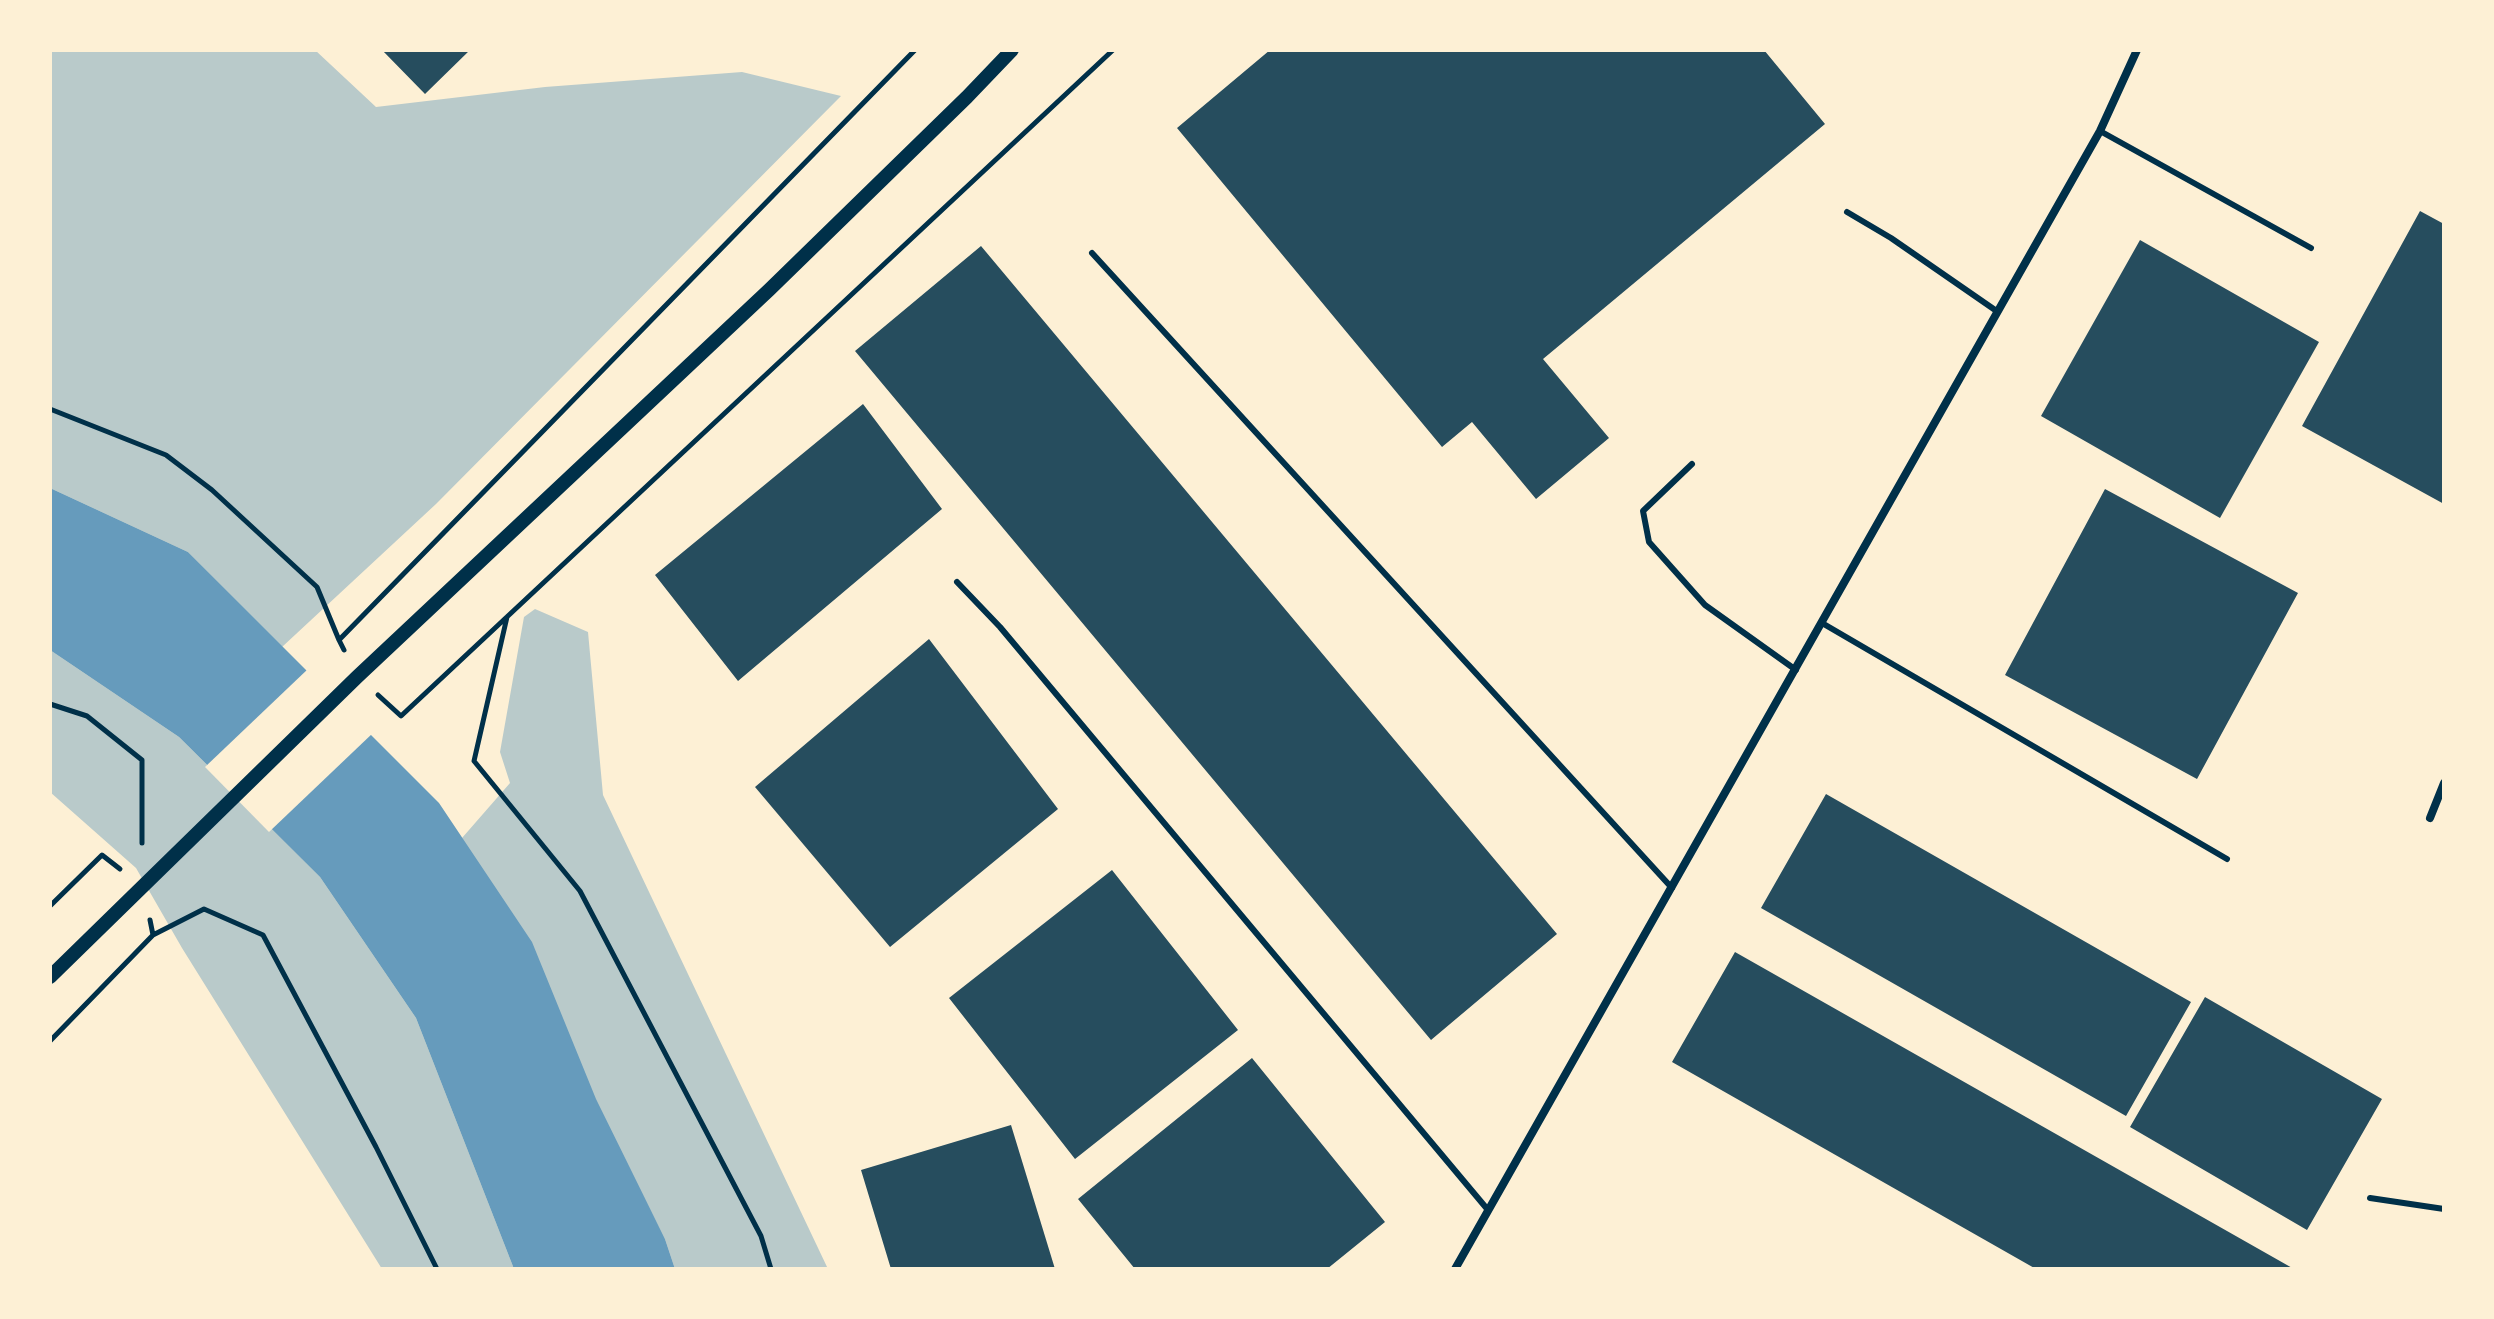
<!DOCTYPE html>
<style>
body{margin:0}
#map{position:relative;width:2494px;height:1319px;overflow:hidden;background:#fdf0d5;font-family:Karla,sans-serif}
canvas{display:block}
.frame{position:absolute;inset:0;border:52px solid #fdf0d5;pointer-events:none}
</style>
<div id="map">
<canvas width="2494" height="1319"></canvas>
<div class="frame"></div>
</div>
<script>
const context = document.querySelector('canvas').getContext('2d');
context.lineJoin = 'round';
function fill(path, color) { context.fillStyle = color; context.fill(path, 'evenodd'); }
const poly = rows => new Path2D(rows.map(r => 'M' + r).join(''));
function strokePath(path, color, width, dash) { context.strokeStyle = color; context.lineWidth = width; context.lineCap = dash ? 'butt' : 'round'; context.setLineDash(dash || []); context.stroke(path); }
fill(poly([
 [50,50,315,50,376,107,545,87,742,72,841,96,436,504,282,647,188,552,50,488],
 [535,609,588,632,603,795,828,1269,675,1269,665,1239,462,838,510,783,500,752,524,617],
 [50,650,179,737,320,877,416,1018,514,1269,382,1269,182,948,136,868,50,792]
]), '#b9caca');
fill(poly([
 [50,488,188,552,439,803,532,942,596,1099,665,1239,675,1269,514,1269,416,1018,320,877,179,737,50,650]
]), '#669bbc');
fill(poly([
 [309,668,374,732,269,832,205,767]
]), '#fdf0d5');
fill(poly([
 [382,50,470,50,425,94],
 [1270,50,1764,50,1825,124,1543,359,1609,438,1536,499,1472,422,1442,447,1177,128],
 [2420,211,2444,224,2444,504,2302,426],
 [2140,240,2319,342,2220,518,2041,416],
 [981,246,1557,934,1431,1040,855,351],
 [863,404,942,509,738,681,655,575],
 [2105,489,2298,593,2197,779,2005,675],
 [929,639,1058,809,890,947,755,787],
 [1826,794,2191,1002,2126,1116,1761,908],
 [1112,870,1238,1030,1075,1159,949,998],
 [1735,952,2294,1269,2036,1269,1672,1062],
 [2205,997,2382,1099,2307,1230,2130,1127],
 [1252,1058,1385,1222,1327,1269,1135,1269,1078,1199],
 [1011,1125,1055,1269,891,1269,861,1170]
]), '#264d5e');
strokePath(poly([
 [50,409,166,455,212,490,317,587,339,640],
 [507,617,474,761,580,891,761,1236,771,1269],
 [344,650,339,640,915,50],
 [378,695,401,716,1113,50],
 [50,704,87,716,142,760,142,843],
 [50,906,102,855,120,869],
 [153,935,204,909,263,935,376,1147,437,1269],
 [50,1041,153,935,150,920]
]), '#003049', 5);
strokePath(poly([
 [2100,131,2311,248],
 [1847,212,1891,238,1998,312],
 [1092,253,1672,888],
 [1692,464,1643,511,1649,542,1705,605,1796,670],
 [957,582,1000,627,1488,1210],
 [1822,623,2227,859],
 [2370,1198,2444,1209]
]), '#003049', 6);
strokePath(poly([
 [2430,818,2444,783],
 [1455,1269,2100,131,2137,50]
]), '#003049', 8);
strokePath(poly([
 [50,977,357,677,769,290,967,97,1012,50]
]), '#003049', 14);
</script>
